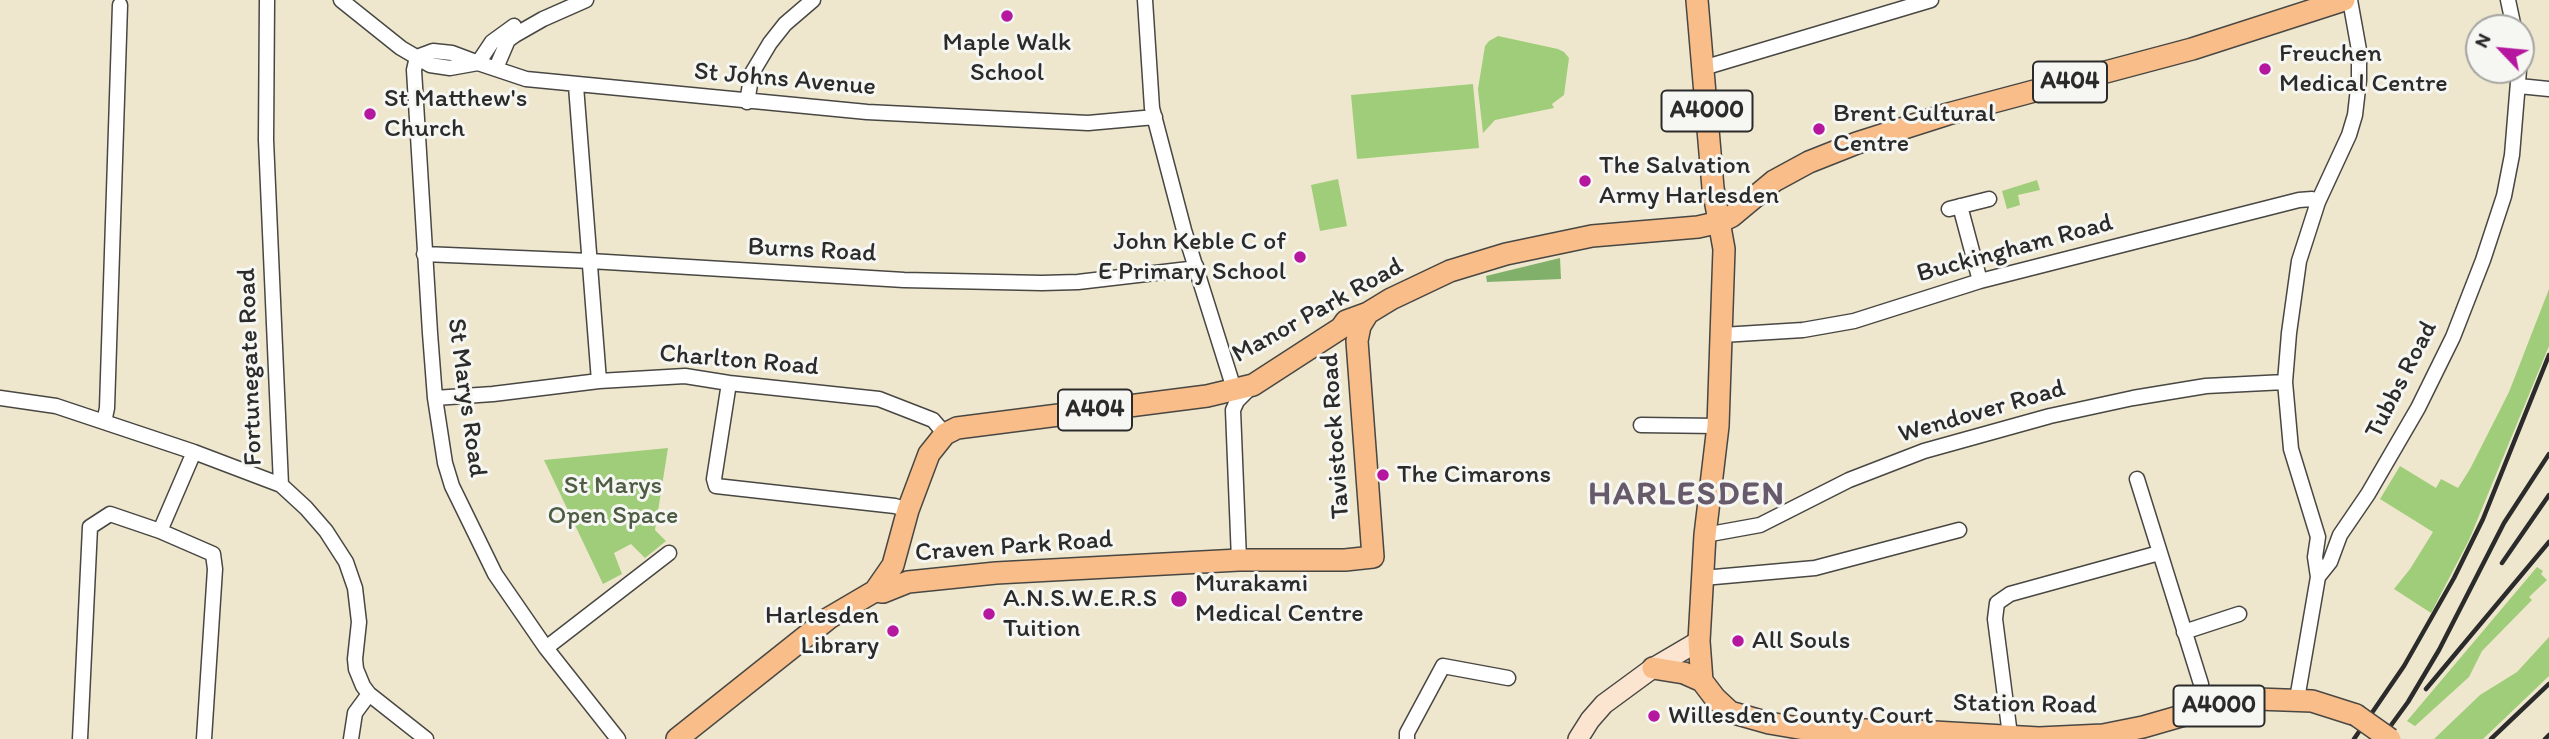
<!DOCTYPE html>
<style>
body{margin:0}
#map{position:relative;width:2549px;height:739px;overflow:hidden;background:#eee7cd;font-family:Itim,sans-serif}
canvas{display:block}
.north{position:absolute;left:2465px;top:14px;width:70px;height:70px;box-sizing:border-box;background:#f6f6f2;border:2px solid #a5a5a2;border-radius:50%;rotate:296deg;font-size:19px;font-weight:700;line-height:28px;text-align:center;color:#2b2b2b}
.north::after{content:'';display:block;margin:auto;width:24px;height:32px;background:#b5179e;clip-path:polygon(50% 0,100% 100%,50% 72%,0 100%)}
</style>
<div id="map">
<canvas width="2549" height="739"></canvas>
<div class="north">N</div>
</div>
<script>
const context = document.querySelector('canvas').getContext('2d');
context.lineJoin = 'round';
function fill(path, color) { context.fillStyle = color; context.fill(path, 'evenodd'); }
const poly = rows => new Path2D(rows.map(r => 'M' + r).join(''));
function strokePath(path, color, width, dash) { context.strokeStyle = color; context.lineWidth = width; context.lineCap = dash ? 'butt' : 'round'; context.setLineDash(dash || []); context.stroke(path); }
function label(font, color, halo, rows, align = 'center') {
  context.font = font + ' Itim,sans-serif'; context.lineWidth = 6; context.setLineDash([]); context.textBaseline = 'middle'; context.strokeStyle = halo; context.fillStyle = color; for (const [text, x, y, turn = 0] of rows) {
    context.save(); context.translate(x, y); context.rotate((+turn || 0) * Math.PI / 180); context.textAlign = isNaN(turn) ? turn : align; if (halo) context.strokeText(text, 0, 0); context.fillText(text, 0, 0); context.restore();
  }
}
fill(poly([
 [1498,36,1558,49,1564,52,1569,58,1564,95,1552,104,1554,108,1495,120,1483,133,1478,89,1485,46,1489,41],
 [1473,84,1479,148,1357,159,1351,95],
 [1338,179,1347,226,1320,231,1311,185],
 [2037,180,2040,190,2018,195,2020,205,2007,209,2002,191],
 [2549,289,2549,346,2469,540,2431,613,2394,589,2410,569,2433,532,2380,499,2400,466,2436,488,2441,479,2458,488,2470,469,2509,392],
 [668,448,655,530,666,541,645,558,631,544,614,553,622,574,603,584,544,460],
 [2537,567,2543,571,2541,574,2547,580,2529,597,2532,600,2482,651,2469,677,2415,726,2407,721],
 [2549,637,2549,676,2483,739,2434,739,2480,695,2517,672]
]), '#a0cd7a');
fill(poly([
 [1560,258,1561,279,1487,282,1486,276]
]), '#80b06a');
const street = poly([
 [267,0,266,140,281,485,306,508,326,531,346,562,355,588,359,622,355,659,356,669,363,686,369,694,426,739],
 [341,0,401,48,430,65,450,68,478,63,526,79,867,112,1088,123,1155,117],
 [1145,0,1152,108,1184,230,1234,389],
 [2508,0,2514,28],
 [417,57,414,70,430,333,435,398,445,463,452,486,495,574,546,648,618,739],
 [417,57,433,51,452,53,476,62],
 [478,63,492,42,514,26],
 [496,68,508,40,515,35,543,19,586,0],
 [1703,68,1931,0],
 [576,86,599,381],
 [2519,86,2549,89],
 [747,102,752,73,770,43,785,24,813,0],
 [1960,206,1980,281],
 [1949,209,1989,199],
 [424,254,590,261,904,280,1042,283,1078,282,1189,269,1196,266],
 [1722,335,1803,330,1854,321,1980,281,2299,200,2312,199,2318,202],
 [729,383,714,479,716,486,895,506,908,510],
 [0,398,56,406,194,452,281,485],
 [435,398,493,394,599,381,685,376,729,383,879,399,933,420,945,434],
 [104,422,107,408,120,5],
 [1641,425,1718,426],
 [2137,479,2201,684],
 [160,531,194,452],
 [1705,535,1760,525,1849,480,1924,451,2050,416,2133,398,2206,386,2285,382],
 [1239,560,1233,410,1237,401,1252,386],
 [2318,577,2315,557,2318,537,2291,449,2285,382,2289,333,2299,261,2318,202,2349,135,2355,115,2359,80,2359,50,2350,0],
 [1703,578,1815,568,1959,530],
 [2184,632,2239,614],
 [546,648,669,553],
 [2297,699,2318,577,2330,562,2340,535,2368,494,2418,408,2453,337,2483,260,2504,196,2512,155,2519,70],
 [2010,735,1995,619,1997,603,2010,594,2159,553],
 [80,739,90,527,110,514,160,531,213,554,215,569,204,739],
 [351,739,355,713,369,694],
 [1407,739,1407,733,1443,666,1508,678]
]);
const secondary = poly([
 [1578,739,1590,720,1604,704,1653,668,1699,641]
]);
const primary = poly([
 [1697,0,1713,188,1724,249,1718,426,1705,535,1699,641,1702,681,1715,698,1730,712,1769,723,1811,730,1899,730,2039,738,2103,735,2143,727,2209,708,2257,699,2312,701,2356,715],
 [875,591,893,565,908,510,929,454,945,434,957,428,1207,396,1253,385,1341,328,1346,321,1368,313,1391,299,1450,271,1506,254,1592,236,1698,227,1720,222,1732,216,1774,181,1809,162,1857,143,1948,114,2192,49,2344,0],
 [1653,668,1684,673,1702,681],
 [677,739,829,618,875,591,883,592,908,582,996,573,1239,560,1345,560,1373,557,1357,341,1360,326,1368,313]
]);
strokePath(street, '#484743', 17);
strokePath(secondary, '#484743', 22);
strokePath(primary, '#484743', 24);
strokePath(street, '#fff', 14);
strokePath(secondary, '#fce5d0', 19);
strokePath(primary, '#f8bd89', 21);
strokePath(poly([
 [2502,563,2549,495],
 [2426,689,2549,542],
 [2354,739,2404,666,2454,578,2483,519,2549,355],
 [2381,739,2408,702,2439,650,2504,523,2549,454],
 [2491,739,2549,684],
 [2545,739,2549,735]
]), '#2b2b2b', 4.5);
const primaryBridge = poly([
 [2356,715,2390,739]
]);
strokePath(primaryBridge, '#484743', 24, []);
strokePath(primaryBridge, '#f8bd89', 21);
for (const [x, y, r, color] of [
 [1007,16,7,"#b5179e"],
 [2265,69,7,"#b5179e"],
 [370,114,7,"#b5179e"],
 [1819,129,7,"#b5179e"],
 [1585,181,7,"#b5179e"],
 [1300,257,7,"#b5179e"],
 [1383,475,7,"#b5179e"],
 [1179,599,9,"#b5179e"],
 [989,614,7,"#b5179e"],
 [893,631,7,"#b5179e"],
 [1738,641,7,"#b5179e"],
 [1654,716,7,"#b5179e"]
]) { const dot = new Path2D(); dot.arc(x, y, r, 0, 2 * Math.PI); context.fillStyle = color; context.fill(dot); strokePath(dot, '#f6f6f2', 2.5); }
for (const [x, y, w] of [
 [2070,82,74],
 [1707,111,91],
 [1095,410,74],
 [2219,706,91]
]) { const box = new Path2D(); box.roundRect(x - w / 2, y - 20.5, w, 41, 5); context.fillStyle = '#f6f6f2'; context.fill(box); strokePath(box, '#2b2b2b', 2); }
label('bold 24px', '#2b2b2b', null, [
 ["A404",2070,82],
 ["A4000",1707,111],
 ["A404",1095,410],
 ["A4000",2219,706]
]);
label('26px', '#2b2b2b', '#f6f6f2', [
 ["Maple Walk",1007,43,"center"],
 ["School",1007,73,"center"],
 ["Freuchen",2279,54],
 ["Medical Centre",2279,84],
 ["St Matthew's",384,99],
 ["Church",384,129],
 ["Brent Cultural",1833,114],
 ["Centre",1833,144],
 ["The Salvation",1599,166],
 ["Army Harlesden",1599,196],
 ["John Keble C of",1286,242,"right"],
 ["E Primary School",1286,272,"right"],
 ["The Cimarons",1397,475],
 ["Murakami",1195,584],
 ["Medical Centre",1195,614],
 ["A.N.S.W.E.R.S",1003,599],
 ["Tuition",1003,629],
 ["Harlesden",879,616,"right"],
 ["Library",879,646,"right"],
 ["All Souls",1752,641],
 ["Willesden County Court",1668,716]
], 'left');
label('26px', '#2b2b2b', '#f6f6f2', [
 ["St Johns Avenue",785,80,5],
 ["Buckingham Road",2015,249,-15],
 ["Burns Road",812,251,3],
 ["Manor Park Road",1318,311,-29],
 ["Charlton Road",739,361,5],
 ["Fortunegate Road",251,367,-92],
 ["Tubbs Road",2402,380,-63],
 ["St Marys Road",466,398,82],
 ["Wendover Road",1982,412,-16],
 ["Tavistock Road",1336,436,-94],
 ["Craven Park Road",1014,547,-4],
 ["Station Road",2025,705,1]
]);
label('26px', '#4e5c43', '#f6f6f2', [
 ["St Marys",613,486],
 ["Open Space",613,516]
]);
context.letterSpacing = '2px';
label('bold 33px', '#675a6a', '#f6f6f2', [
 ["HARLESDEN",1687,496]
]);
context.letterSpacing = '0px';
</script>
